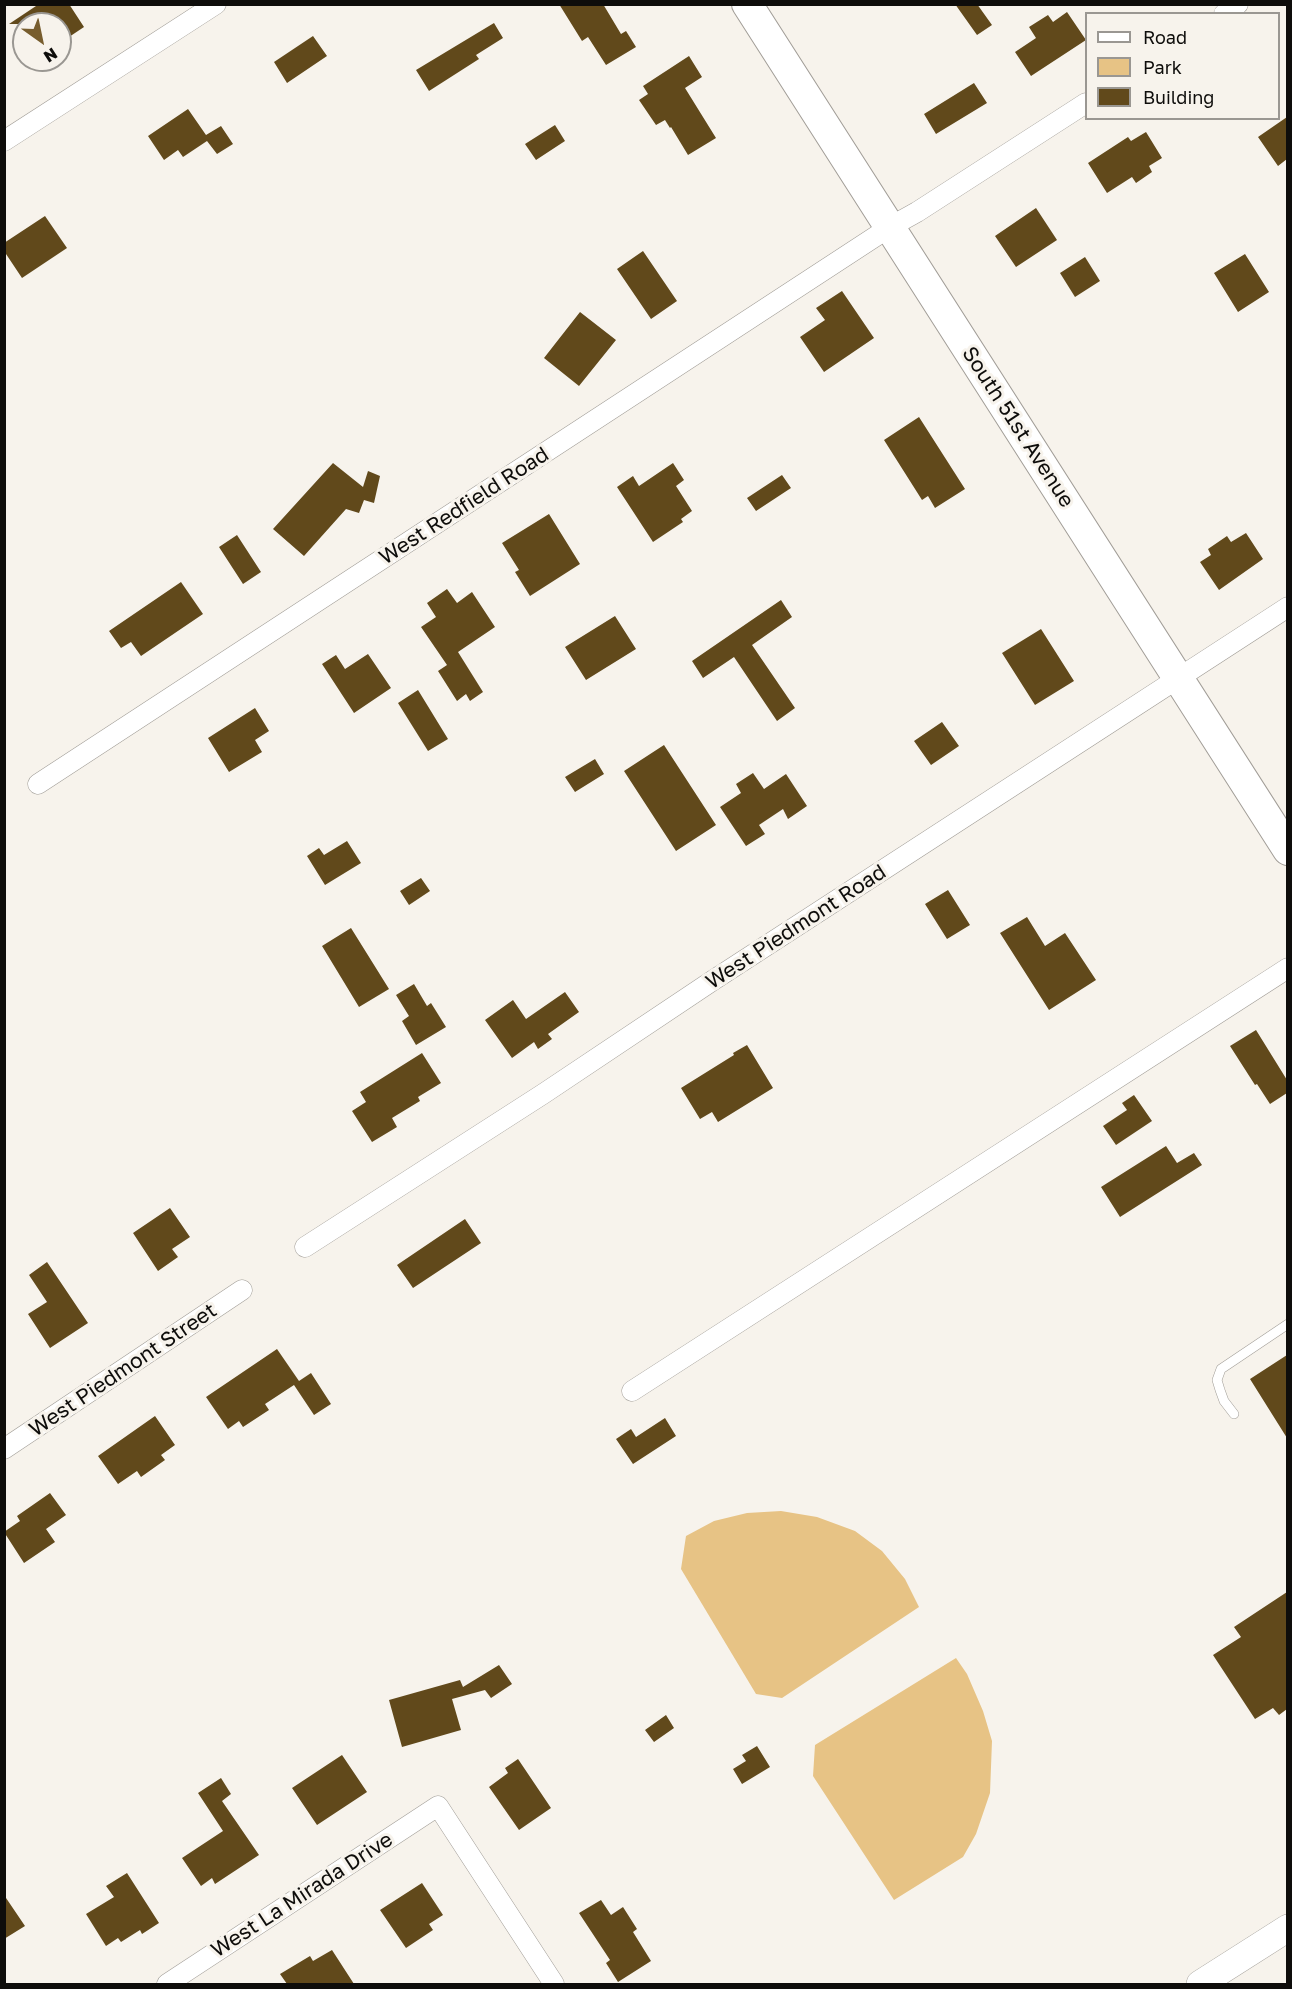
<!DOCTYPE html>
<style>
body{margin:0}
#map{position:relative;width:1292px;height:1989px;overflow:hidden;background:#f7f3ec;font-family:"Golos Text",sans-serif}
canvas{display:block}
.frame{position:absolute;inset:0;border:6px solid #0e0d0b;pointer-events:none}
.legend{position:absolute;left:1085px;top:12px;width:195px;height:108px;box-sizing:border-box;background:#f7f3ec;border:2px solid #9a9792;margin:0;padding:8px 10px;list-style:none;font-size:18px;color:#0e0d0b}
.legend li{display:flex;align-items:center;gap:12px;height:30px}
.legend b{width:30px;border:2px solid #9a9792}
.north{position:absolute;left:12px;top:12px;width:60px;height:60px;box-sizing:border-box;background:#f7f3ec;border:2px solid #9a9792;border-radius:50%;rotate:147deg;font-size:16px;font-weight:700;line-height:24px;text-align:center;color:#0e0d0b}
.north::after{content:'';display:block;margin:auto;width:21px;height:27px;background:#775d2e;clip-path:polygon(50% 0,100% 100%,50% 72%,0 100%)}
</style>
<div id="map">
<canvas width="1292" height="1989"></canvas>
<div class="frame"></div>
<ul class="legend">
<li><b style="height:8px;background:#fff"></b>Road</li>
<li><b style="height:16px;background:#e7c385"></b>Park</li>
<li><b style="height:16px;background:#61491b"></b>Building</li>
</ul>
<div class="north">N</div>
</div>
<script>
const context = document.querySelector('canvas').getContext('2d');
context.lineJoin = 'round';
function fill(path, color) { context.fillStyle = color; context.fill(path, 'evenodd'); }
const poly = rows => new Path2D(rows.map(r => 'M' + r).join(''));
function strokePath(path, color, width, dash) { context.strokeStyle = color; context.lineWidth = width; context.lineCap = dash ? 'butt' : 'round'; context.setLineDash(dash || []); context.stroke(path); }
function label(font, color, halo, rows, align = 'center') {
  context.font = font + ' "Golos Text",sans-serif'; context.lineWidth = 6; context.setLineDash([]); context.textBaseline = 'middle'; context.strokeStyle = halo; context.fillStyle = color; for (const [text, x, y, turn = 0] of rows) {
    context.save(); context.translate(x, y); context.rotate((+turn || 0) * Math.PI / 180); context.textAlign = isNaN(turn) ? turn : align; if (halo) context.strokeText(text, 0, 0); context.fillText(text, 0, 0); context.restore();
  }
}
fill(poly([
 [781,1511,817,1517,855,1531,882,1551,905,1579,919,1607,782,1698,756,1694,681,1569,686,1536,714,1521,747,1513],
 [956,1658,967,1674,983,1711,992,1741,990,1793,976,1834,963,1857,894,1900,813,1776,815,1745]
]), '#e7c385');
fill(poly([
 [39,4,69,4,84,27,60,43,60,24,9,24],
 [559,4,603,4,621,34,626,31,636,47,606,65,588,37,582,41],
 [955,4,977,4,992,25,977,35],
 [1067,12,1086,40,1031,76,1015,52,1036,38,1029,27,1048,15,1053,22],
 [494,23,503,38,476,55,479,59,429,91,416,70],
 [313,36,327,56,287,83,274,62],
 [689,56,702,77,685,88,716,138,688,155,671,127,670,128,665,120,656,125,639,100,648,94,643,86],
 [974,83,987,103,936,134,924,114],
 [188,109,206,135,221,126,233,144,217,154,207,141,183,157,178,150,164,160,148,136],
 [1287,117,1287,159,1278,166,1258,137],
 [555,125,565,141,536,160,525,144],
 [1146,132,1162,158,1149,166,1152,172,1136,183,1132,177,1107,193,1088,163,1128,137,1131,141],
 [1036,208,1057,240,1016,267,995,236],
 [45,216,67,248,22,278,4,251,4,243],
 [643,251,677,301,651,319,617,269],
 [1245,254,1269,292,1238,312,1214,273],
 [1085,257,1100,281,1075,297,1060,273],
 [842,291,874,338,824,372,800,337,825,320,816,308],
 [580,312,616,340,579,386,544,358],
 [919,417,965,489,935,508,928,496,922,500,884,440],
 [333,463,363,487,368,471,380,476,374,503,364,500,359,513,346,509,304,556,273,529],
 [673,463,684,480,676,486,692,511,681,519,683,522,653,542,617,487,633,476,639,486],
 [782,475,791,488,756,511,747,498],
 [549,514,580,564,530,596,515,572,519,570,502,543],
 [1246,533,1263,559,1219,590,1200,562,1211,555,1208,549,1227,536,1231,542],
 [237,535,261,572,243,584,219,547],
 [181,582,203,614,141,656,131,642,121,648,109,631],
 [447,589,457,603,472,592,495,627,458,652,483,692,470,701,466,694,457,701,438,671,447,665,421,627,436,617,427,603],
 [781,600,792,617,752,645,795,708,777,721,734,657,703,678,692,661],
 [615,616,636,649,586,680,565,647],
 [1041,629,1074,681,1035,705,1002,653],
 [368,654,391,688,354,713,322,664,336,655,345,669],
 [418,690,448,739,428,751,398,703],
 [255,708,269,731,255,740,262,752,229,772,208,738],
 [942,722,959,746,931,765,914,741],
 [664,745,716,825,676,851,624,771],
 [595,759,604,774,575,792,565,777],
 [753,773,764,789,786,774,807,806,788,819,783,809,759,825,765,834,746,846,720,807,741,793,736,784],
 [347,841,361,863,325,885,307,856,319,848,324,855],
 [421,878,430,891,409,905,400,891],
 [948,890,970,925,947,939,925,904],
 [1027,917,1045,946,1065,933,1096,980,1049,1010,1000,933],
 [351,928,389,989,359,1007,322,946],
 [414,984,427,1006,431,1003,446,1027,416,1045,402,1021,409,1016,396,995],
 [565,992,579,1012,548,1034,552,1039,538,1049,534,1042,512,1058,485,1020,513,1000,526,1019],
 [1256,1030,1287,1080,1287,1093,1270,1104,1257,1084,1255,1085,1230,1046],
 [747,1045,773,1088,718,1122,712,1112,700,1119,681,1088,734,1055,733,1053],
 [422,1053,441,1083,418,1097,420,1101,392,1118,397,1127,372,1142,352,1111,366,1102,360,1092],
 [1134,1095,1152,1121,1116,1145,1103,1126,1127,1110,1122,1103],
 [1166,1146,1177,1163,1194,1153,1202,1165,1120,1217,1101,1187],
 [170,1208,190,1237,172,1249,178,1257,158,1271,133,1233],
 [465,1219,481,1243,413,1288,397,1265],
 [47,1262,88,1323,50,1348,28,1314,47,1302,29,1275],
 [277,1349,299,1381,311,1373,331,1404,314,1415,294,1385,265,1404,269,1410,243,1427,239,1421,228,1429,206,1397],
 [1287,1355,1287,1438,1250,1379],
 [155,1416,175,1445,161,1455,165,1460,141,1477,137,1471,118,1484,98,1456],
 [665,1418,676,1436,633,1464,616,1439,631,1429,636,1437],
 [50,1493,66,1515,46,1529,55,1542,24,1563,4,1532,20,1521,17,1516],
 [1287,1592,1287,1709,1279,1715,1273,1708,1255,1719,1213,1655,1241,1637,1234,1627],
 [499,1665,512,1684,491,1698,485,1690,452,1699,461,1730,402,1747,389,1700,460,1680,463,1687],
 [666,1715,674,1728,654,1742,645,1730],
 [757,1746,770,1767,742,1784,733,1769,746,1761,742,1755],
 [342,1755,367,1792,317,1825,292,1788],
 [518,1759,551,1808,519,1830,489,1787,508,1773,505,1768],
 [221,1778,231,1794,222,1801,259,1855,215,1884,212,1878,201,1886,182,1858,223,1831,198,1793],
 [127,1873,159,1923,142,1934,140,1930,121,1942,118,1938,106,1946,86,1914,114,1897,106,1886],
 [422,1883,443,1915,429,1924,433,1930,406,1948,380,1910],
 [4,1895,25,1926,4,1939],
 [601,1900,611,1915,623,1907,637,1929,633,1932,651,1961,618,1982,606,1963,610,1960,579,1913],
 [332,1950,354,1984,287,1984,280,1974,310,1956,313,1961]
]), '#61491b');
const lane = poly([
 [1234,1414,1224,1401,1220,1390,1217,1380,1221,1369,1288,1324]
]);
const street = poly([
 [1224,14,1238,4],
 [4,141,216,4],
 [38,784,890,227,917,212,1086,103],
 [305,1247,543,1094,712,981,1288,607],
 [632,1391,1288,968],
 [4,1449,242,1290],
 [167,1984,438,1806,554,1984]
]);
const secondary = poly([
 [1200,1984,1288,1928]
]);
const primary = poly([
 [747,4,1288,850]
]);
strokePath(lane, '#a19d97', 10);
strokePath(street, '#a19d97', 21);
strokePath(secondary, '#a19d97', 28);
strokePath(primary, '#a19d97', 32);
strokePath(lane, '#fff', 9);
strokePath(street, '#fff', 20);
strokePath(secondary, '#fff', 27);
strokePath(primary, '#fff', 30);
label('21px', '#0e0d0b', '#f7f3ec', [
 ["South 51st Avenue",1018,427,57],
 ["West Redfield Road",464,506,-33],
 ["West Piedmont Road",796,927,-33],
 ["West Piedmont Street",123,1370,-34],
 ["West La Mirada Drive",302,1895,-33]
]);
</script>
